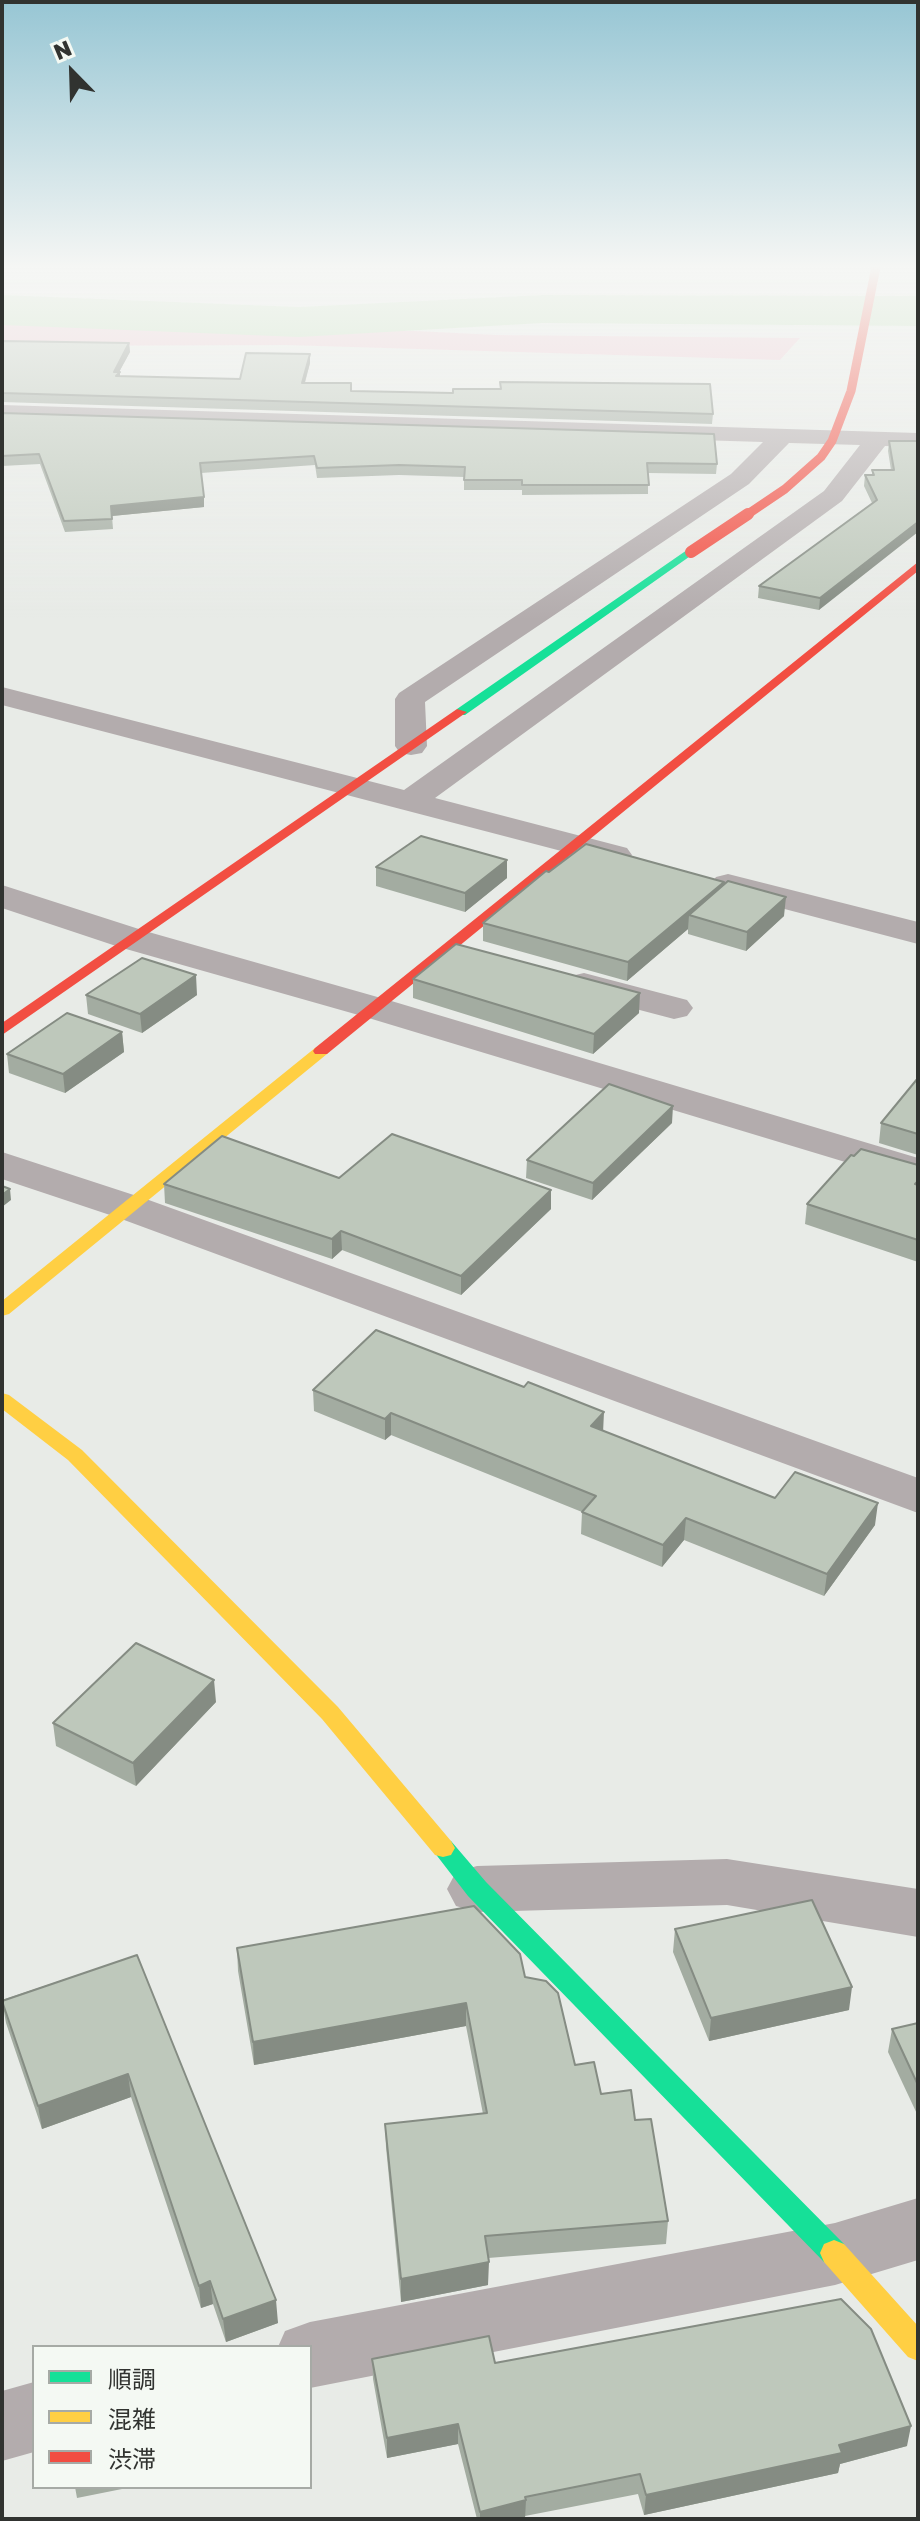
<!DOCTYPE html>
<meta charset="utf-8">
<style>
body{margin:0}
#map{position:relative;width:920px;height:2521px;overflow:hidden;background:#e8ebe7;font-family:"Golos Text","Noto Sans JP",sans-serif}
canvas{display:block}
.frame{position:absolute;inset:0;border:4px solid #313330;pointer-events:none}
.legend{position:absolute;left:32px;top:2345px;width:280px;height:144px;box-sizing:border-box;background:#f4f9f3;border:2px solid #a6aaa5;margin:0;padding:10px 14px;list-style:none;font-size:24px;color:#313330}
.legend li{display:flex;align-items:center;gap:16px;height:40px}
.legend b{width:40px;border:2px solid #a6aaa5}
.north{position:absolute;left:32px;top:32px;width:80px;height:80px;-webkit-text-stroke:6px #f4f9f3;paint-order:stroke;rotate:337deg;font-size:22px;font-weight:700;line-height:32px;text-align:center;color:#313330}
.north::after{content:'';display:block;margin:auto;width:28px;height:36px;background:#313330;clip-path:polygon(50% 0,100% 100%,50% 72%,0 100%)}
</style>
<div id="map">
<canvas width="920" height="2521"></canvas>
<div class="frame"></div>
<ul class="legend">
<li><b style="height:10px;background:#16e098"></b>順調</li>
<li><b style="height:10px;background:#ffcf43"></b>混雑</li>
<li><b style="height:10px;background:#f24e42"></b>渋滞</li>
</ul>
<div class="north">N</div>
</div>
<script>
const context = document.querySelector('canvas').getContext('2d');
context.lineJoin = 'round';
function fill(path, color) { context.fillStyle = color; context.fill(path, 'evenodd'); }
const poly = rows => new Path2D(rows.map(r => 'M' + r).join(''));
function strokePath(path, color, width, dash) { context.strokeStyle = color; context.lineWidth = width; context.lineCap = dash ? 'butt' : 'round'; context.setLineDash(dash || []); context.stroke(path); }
fill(poly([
 [2,317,292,325,497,335,800,338,780,360,286,345,2,346]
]), '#f0c8d2');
fill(poly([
 [2,295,299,307,543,295,918,296,918,326,543,323,299,337,2,325,2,295]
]), '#bfe0b7');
fill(poly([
 [2,405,918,433,918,447,885,446,842,501,435,798,627,848,632,855,627,862,615,865,2,705,2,687,404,790,824,491,860,445,789,443,749,484,425,702,427,746,422,753,411,755,400,753,395,746,395,699,399,693,731,474,763,442,2,419,2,405],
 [728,874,918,922,918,944,716,891,711,884,716,877,728,874],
 [2,885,145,931,388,1000,918,1158,918,1184,362,1016,119,947,2,908,2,885],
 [584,973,687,1000,693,1008,687,1016,674,1019,571,992,565,984,571,976,584,973],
 [2,1152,146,1199,918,1478,918,1513,116,1217,2,1179,2,1152],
 [727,1859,918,1889,918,1937,727,1905,477,1912,456,1906,447,1889,456,1872,477,1866,727,1859],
 [918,2198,918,2260,835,2285,310,2388,310,2347,278,2347,285,2331,310,2322,835,2223,918,2198],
 [34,2382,34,2452,2,2461,2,2391,34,2382]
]), '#b3acad');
fill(poly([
 [687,550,696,552,465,715,457,715,457,709,687,550],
 [443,1839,451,1841,486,1882,844,2244,848,2253,844,2262,834,2266,824,2262,468,1896,431,1848,435,1841,443,1839]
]), '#16e098');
fill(poly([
 [321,1046,329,1051,327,1054,9,1314,2,1316,2,1301,315,1048,321,1046],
 [2,1393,9,1395,82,1450,338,1707,451,1841,455,1848,451,1855,443,1857,435,1855,322,1719,68,1460,2,1409,2,1393],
 [834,2240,844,2244,918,2326,918,2361,908,2357,824,2262,820,2253,824,2244,834,2240]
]), '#ffcf43');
fill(poly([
 [918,562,918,571,327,1054,315,1054,313,1051,315,1048,918,562],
 [457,709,467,712,2,1035,2,1023,457,709]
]), '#f24e42');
strokePath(poly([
 [745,516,785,489,821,457,832,441,851,391,876,267]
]), '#f24e42', 9);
strokePath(poly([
 [691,552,748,514]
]), '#f24e42', 12);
fill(poly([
 [2,341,129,343,130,352,119,372,120,376,240,379,310,363,305,383,351,391,713,414,712,424,2,402],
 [2,413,717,464,716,474,648,473,648,494,522,495,522,490,464,490,464,477,399,475,317,478,315,465,201,473,204,507,112,516,113,529,65,532,40,464,2,466],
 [889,441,918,441,819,610,758,598,759,586,872,503,864,486,865,475,872,475,872,470,891,470,888,451],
 [376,867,507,878,465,912,376,886],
 [723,886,784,916,746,951,688,934,688,929,627,981,483,941,483,923],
 [413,979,639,1013,593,1054,413,998],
 [86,995,197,995,142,1033,88,1014],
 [122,1032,124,1052,65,1093,9,1073,7,1054],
 [918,1078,918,1155,879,1143,881,1123],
 [672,1123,592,1200,526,1178,527,1160],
 [854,1156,918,1165,918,1262,805,1224,807,1204],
 [339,1178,551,1209,461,1295,342,1250,332,1259,165,1203,164,1184],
 [313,1390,603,1431,775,1498,875,1525,824,1596,684,1540,662,1567,581,1534,582,1512,391,1435,385,1440,314,1411],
 [216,1702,136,1786,56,1746,53,1723],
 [675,1929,849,2010,709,2041,673,1952],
 [237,1948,525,1977,575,2065,601,2094,635,2120,668,2221,666,2244,488,2258,488,2285,401,2302,386,2147,385,2124,483,2114,466,2026,254,2065,238,1971],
 [137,1955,278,2323,226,2342,213,2304,201,2308,131,2097,42,2129,6,2023,2,2000],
 [918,2023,918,2116,888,2052,892,2029],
 [372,2359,495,2363,907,2446,840,2464,838,2473,644,2515,638,2494,525,2516,525,2519,477,2519,458,2444,387,2458,373,2379],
 [75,2487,132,2487,77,2498]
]), '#a3aca1');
fill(poly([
 [129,343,130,352,118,374,120,372,120,381,114,372],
 [310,354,310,363,302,392,302,383],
 [204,497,204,507,112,516,111,506],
 [918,522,918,532,819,610,820,598],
 [507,860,507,878,465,912,465,893],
 [724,882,722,900,689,915,688,929,627,981,628,962],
 [786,897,784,916,746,951,747,932],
 [196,975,197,995,142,1033,140,1014],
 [640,993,639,1013,593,1054,594,1034],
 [122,1032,124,1052,65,1093,63,1074],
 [673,1106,672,1123,592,1200,593,1183],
 [10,1189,11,1200,2,1207,2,1195],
 [551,1190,551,1209,461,1295,461,1276],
 [341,1231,342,1250,332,1259,332,1239],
 [604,1412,603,1433,591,1426],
 [391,1413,391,1435,385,1440,385,1419],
 [878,1503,875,1525,824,1596,827,1574],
 [686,1518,684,1540,662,1567,663,1545],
 [214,1680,216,1702,136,1786,133,1763],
 [852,1987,849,2010,709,2041,711,2018],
 [466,2003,466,2026,254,2065,253,2042],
 [128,2074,131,2097,42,2129,38,2106],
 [489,2262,488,2285,401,2302,401,2279],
 [210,2281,213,2304,201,2308,199,2286],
 [276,2300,278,2323,226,2342,223,2319],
 [458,2424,458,2444,387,2458,387,2438],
 [911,2426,907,2446,840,2464,838,2473,644,2515,646,2495],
 [526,2500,525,2519,480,2519,480,2512]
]), '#858c83');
const building = poly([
 [2,341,129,343,114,372,120,372,116,376,240,379,246,353,310,354,302,383,351,383,351,391,453,393,453,389,501,389,500,382,710,384,713,414,2,393,2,341],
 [2,413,714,434,717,464,647,463,649,485,522,485,522,480,464,480,465,467,399,465,317,468,314,456,200,463,204,497,111,506,112,519,64,521,39,454,2,456,2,413],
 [889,441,918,441,918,522,820,598,759,586,877,500,865,475,874,475,872,470,894,470,889,441],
 [421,836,507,860,465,893,376,867,421,836],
 [586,844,724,882,628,962,483,923,546,871,549,872,586,844],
 [728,881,786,897,747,932,689,915,728,881],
 [456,944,640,993,594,1034,413,979,456,944],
 [142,958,196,975,140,1014,86,995,142,958],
 [67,1013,122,1032,63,1074,7,1054,67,1013],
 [918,1078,918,1134,881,1123,918,1078],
 [609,1084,673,1106,593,1183,527,1160,609,1084],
 [392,1134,551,1190,461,1276,341,1231,332,1239,164,1184,222,1136,339,1178,392,1134],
 [861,1149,918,1165,918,1181,915,1184,918,1185,918,1240,807,1204,851,1155,854,1156,861,1149],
 [2,1186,10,1189,2,1195,2,1186],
 [376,1330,524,1387,528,1382,604,1412,591,1426,775,1498,795,1472,878,1503,827,1574,686,1518,663,1545,582,1512,596,1496,391,1413,385,1419,313,1390,376,1330],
 [136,1643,214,1680,133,1763,53,1723,136,1643],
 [812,1900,852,1987,711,2018,675,1929,812,1900],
 [474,1906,520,1954,525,1977,546,1981,558,1993,575,2065,594,2062,601,2094,631,2090,635,2120,651,2119,668,2221,485,2236,489,2262,401,2279,385,2124,487,2113,466,2003,253,2042,237,1948,474,1906],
 [137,1955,276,2300,223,2319,210,2281,199,2286,128,2074,38,2106,2,2001,137,1955],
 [918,2023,918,2085,892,2029,918,2023],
 [841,2299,871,2329,911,2426,839,2445,842,2453,646,2495,640,2474,525,2497,526,2500,480,2512,458,2424,387,2438,372,2359,489,2336,495,2363,841,2299]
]);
fill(building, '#bec8bb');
strokePath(building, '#858c83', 2);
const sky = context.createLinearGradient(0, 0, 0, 620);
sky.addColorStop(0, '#97c6d4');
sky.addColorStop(0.43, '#f5f6f4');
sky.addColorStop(1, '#f5f6f400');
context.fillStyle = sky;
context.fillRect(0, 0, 920, 620);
</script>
